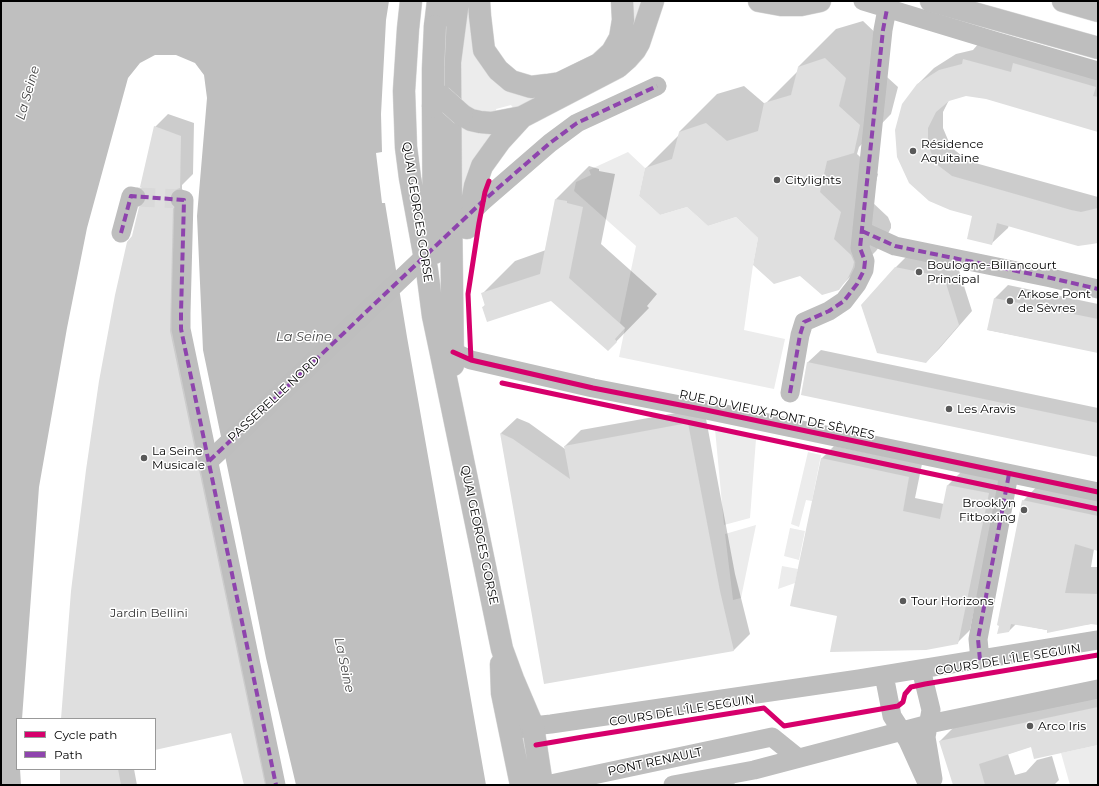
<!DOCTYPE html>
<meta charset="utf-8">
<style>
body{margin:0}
#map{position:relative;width:1099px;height:786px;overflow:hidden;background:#fff;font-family:Montserrat,sans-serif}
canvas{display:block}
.frame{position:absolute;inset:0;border:2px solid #000;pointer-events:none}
.legend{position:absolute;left:16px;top:718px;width:140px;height:52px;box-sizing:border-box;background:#fff;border:1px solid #999;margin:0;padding:5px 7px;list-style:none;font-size:12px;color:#000}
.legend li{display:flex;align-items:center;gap:8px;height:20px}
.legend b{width:20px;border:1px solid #999}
</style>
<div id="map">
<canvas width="1099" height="786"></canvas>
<div class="frame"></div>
<ul class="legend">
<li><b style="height:5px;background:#d6006c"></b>Cycle path</li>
<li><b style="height:5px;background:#8e44ad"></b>Path</li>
</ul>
</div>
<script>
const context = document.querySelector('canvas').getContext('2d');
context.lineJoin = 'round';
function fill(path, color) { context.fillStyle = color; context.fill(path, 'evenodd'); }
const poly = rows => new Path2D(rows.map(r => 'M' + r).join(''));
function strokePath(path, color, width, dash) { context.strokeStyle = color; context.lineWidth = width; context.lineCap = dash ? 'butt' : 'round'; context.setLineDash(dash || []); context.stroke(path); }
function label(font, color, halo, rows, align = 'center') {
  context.font = font + ' Montserrat,sans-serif'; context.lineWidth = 3; context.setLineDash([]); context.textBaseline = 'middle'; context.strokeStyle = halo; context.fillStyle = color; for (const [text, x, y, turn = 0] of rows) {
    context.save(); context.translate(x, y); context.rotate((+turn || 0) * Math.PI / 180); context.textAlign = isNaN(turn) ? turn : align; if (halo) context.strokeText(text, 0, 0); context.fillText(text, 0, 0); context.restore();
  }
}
fill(poly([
 [465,1,474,1,474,28,478,46,482,59,495,75,516,89,526,91,545,90,557,88,590,73,607,63,616,55,624,41,628,30,629,15,627,1,643,1,632,37,627,47,615,63,604,70,581,81,515,110,511,105,496,109,497,116,480,116,471,113,463,108,459,100,457,82],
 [460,126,493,132,462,213],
 [628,152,645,168,639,196,660,215,687,207,708,226,736,217,758,238,753,265,744,330,785,339,774,389,619,357,625,328,620,323,636,246,574,191,576,182,591,175,589,170],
 [715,429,756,439,750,518,724,525],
 [808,452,821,455,812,501,806,500,799,527,791,524],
 [756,525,741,598,733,600,725,534],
 [790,528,805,531,799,560,784,556],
 [782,566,798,569,795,583,778,589],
 [1098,745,1098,785,1070,785,1061,753]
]), '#ececec');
fill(poly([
 [1,1,389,1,386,20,381,114,382,152,376,153,382,203,385,203,407,337,486,785,296,785,266,658,240,528,203,350,197,216,207,98,204,75,195,63,176,55,155,55,140,63,128,78,87,228,67,328,39,487,22,719,17,719,17,769,20,769,21,785,1,785]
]), '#bfbfbf');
fill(poly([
 [863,21,883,40,877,68,898,87,891,114,859,147,857,154,878,174,871,201,888,217,891,224,891,228,885,239,876,251,838,289,759,237,736,216,646,168,679,135,679,132,717,94,744,86,765,104,798,71,798,67,836,29],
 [979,43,1098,67,1098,130,987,98,966,95,949,100,943,112,943,128,951,147,968,161,1098,197,1098,242,1009,225,1008,228,992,243,973,215,930,200,918,84,934,68,956,54,973,50],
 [168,114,194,123,193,174,182,185,182,189,185,194,183,318,284,785,245,785,232,732,155,749,155,719,62,719,133,236,140,208,148,200,155,127],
 [589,166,599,169,599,171,615,174,601,244,657,294,647,306,649,308,608,350,551,299,483,307,486,304,482,294,515,261,546,250,556,199],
 [909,254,957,264,972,311,939,349,926,362,895,268],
 [1008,285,1098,304,1098,352,988,330,995,298],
 [821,350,1098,408,1098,456,807,363],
 [704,408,735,574,750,634,734,650,545,683,501,433,517,418,529,423,565,449,565,446,581,430],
 [834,446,922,464,915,498,944,504,948,485,961,472,1001,480,970,630,957,643,838,615,821,459],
 [1049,474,1098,485,1098,550,1094,549,1091,567,1098,567,1098,623,1047,630,1016,624,1009,631,1023,501],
 [1098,688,1098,744,1032,746,1008,754,1015,775,1026,772,1037,760,1052,756,1059,780,1054,785,954,785,940,741,965,716],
 [61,769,134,769,137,785,61,785],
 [731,771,735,785,666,785]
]), '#0003');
fill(poly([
 [825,58,846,78,839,106,860,125,854,153,827,161,820,192,841,212,834,239,851,255,854,262,853,267,848,278,839,290,822,295,800,276,774,284,753,265,758,238,736,217,708,226,687,207,660,215,639,196,645,168,672,159,679,132,706,123,727,141,758,131,764,103,791,95,798,67],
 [963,59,1011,72,1013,63,1096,87,1093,96,1098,97,1098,132,986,99,966,96,949,101,936,112,928,128,928,144,935,163,952,176,1071,210,1081,212,1098,208,1098,243,1092,244,1078,246,997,223,992,245,967,239,972,216,950,210,929,201,909,183,897,157,895,130,902,104,917,84,939,70,962,64],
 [154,126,181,136,180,188,177,189,172,191,169,197,170,202,173,207,170,331,265,785,244,785,231,733,155,750,155,719,61,719,71,591,86,470,99,381,115,295,127,242,132,236,139,207,144,205,147,200,146,193,144,189,140,187],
 [555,199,567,201,567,203,583,207,569,278,625,328,615,339,617,342,608,351,551,301,487,322,482,307,485,306,481,293,540,274],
 [895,267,944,277,959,325,926,363,877,353,861,305],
 [994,298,1098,319,1098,353,987,330],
 [807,362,1098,423,1098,457,801,395],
 [688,423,720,591,734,651,544,684,500,433,513,439,570,479,564,446],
 [821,458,909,477,903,511,940,519,947,485,989,493,958,644,926,650,830,652,837,616,790,606],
 [1022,500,1098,516,1098,551,1075,544,1065,593,1098,594,1098,625,1091,624,1047,633,1047,630,1011,624,1009,632,997,634,999,626,997,625],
 [1098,707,1098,745,1034,759,1031,747,979,764,985,785,953,785,939,741],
 [60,769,118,769,121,785,60,785]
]), '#dfdfdf');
strokePath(poly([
 [136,197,180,199]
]), '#d9d9d9', 19, [19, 10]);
const major = poly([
 [411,1,408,29,404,91,406,147,410,178,427,270,433,316,441,354,502,649,513,679,533,726,542,785],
 [479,1,480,16,484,50,498,70,511,81,531,87,547,85,560,83,599,64,612,52,620,38,623,20,622,1],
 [759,1,781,5,801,5,820,1],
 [931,1,1098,48],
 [1063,1,1098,11],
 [435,26,438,1],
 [433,107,434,253],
 [462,115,471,120,480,122,491,123,522,117,618,67,627,59,635,50,639,43,653,1],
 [467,228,475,186,482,166,500,141,522,117],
 [453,365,451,209,450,62,458,1],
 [501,664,502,693,521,785]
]);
strokePath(major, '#dbdbdb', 23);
strokePath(poly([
 [863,1,995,41,1098,71],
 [180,199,184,200,181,313,181,329,276,785],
 [862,231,895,246,1051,278,1098,289],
 [121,233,131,196,136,197],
 [453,352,471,360,593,388,706,410,1098,492],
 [790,393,800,335,804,322,829,311,844,301,857,284,864,270,865,261,860,248,883,30,887,9],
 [980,660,978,639,1009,474],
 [921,669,931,710,926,737,933,779],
 [884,675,892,716,908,741,928,785],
 [510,731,533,726,551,724,859,679,1098,640],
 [546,785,772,737,798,758],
 [673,785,754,770,929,724,1098,689]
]), '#bebebe', 19);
strokePath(major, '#bebebe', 22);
const majorBridge = poly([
 [441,96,462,115],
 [433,107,433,69,435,26]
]);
strokePath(majorBridge, '#dbdbdb', 23, []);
strokePath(poly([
 [209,461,483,201,550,143,577,123,657,86]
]), '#bebebe', 19);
strokePath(majorBridge, '#bebebe', 22);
strokePath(poly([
 [862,231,895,246,1051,278,1098,289],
 [121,233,131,196,184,200,181,313,181,329,276,785],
 [790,393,800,335,804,322,829,311,844,301,857,284,864,270,865,261,860,248,883,30,887,9],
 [209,461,483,201,550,143,577,123,657,86],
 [980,660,978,639,1009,474]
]), '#8e44ad', 4, [8, 4]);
strokePath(poly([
 [453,352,471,360,593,388,706,410,1098,492],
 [471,360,468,294,479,223,485,192,489,181],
 [502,383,1098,509],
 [536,745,583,737,764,708,784,726,898,706,903,702,905,694,911,687,925,684,1098,655]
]), '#d6006c', 5);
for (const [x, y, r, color] of [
 [913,151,4,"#595959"],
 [777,180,4,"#595959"],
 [919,272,4,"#595959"],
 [1010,301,4,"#595959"],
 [949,409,4,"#595959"],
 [144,458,4,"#595959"],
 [1024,510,4,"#595959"],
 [903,601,4,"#595959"],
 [1030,726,4,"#595959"]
]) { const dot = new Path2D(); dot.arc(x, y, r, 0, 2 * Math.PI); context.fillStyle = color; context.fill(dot); strokePath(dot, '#fff', 1.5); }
label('12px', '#000', '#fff', [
 ["Résidence",921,144],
 ["Aquitaine",921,158],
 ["Citylights",785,180],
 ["Boulogne-Billancourt",927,265],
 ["Principal",927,279],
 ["Arkose Pont",1018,294],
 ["de Sèvres",1018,308],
 ["Les Aravis",957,409],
 ["La Seine",152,451],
 ["Musicale",152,465],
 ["Brooklyn",1016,503,"right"],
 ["Fitboxing",1016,517,"right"],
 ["Tour Horizons",911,601],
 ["Arco Iris",1038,726]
], 'left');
label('12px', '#000', '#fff', [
 ["QUAI GEORGES GORSE",417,212,81],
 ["PASSERELLE NORD",274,399,-43],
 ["RUE DU VIEUX PONT DE SÈVRES",777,415,12],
 ["QUAI GEORGES GORSE",479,535,78],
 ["COURS DE L'ÎLE SEGUIN",1008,660,-9],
 ["COURS DE L'ÎLE SEGUIN",682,711,-9],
 ["PONT RENAULT",655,762,-12]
]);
label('12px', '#333', '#fff', [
 ["Jardin Bellini",149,613]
]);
label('italic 13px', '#444', '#fff', [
 ["La Seine",28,93,-74],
 ["La Seine",304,337],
 ["La Seine",344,665,78]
]);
</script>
